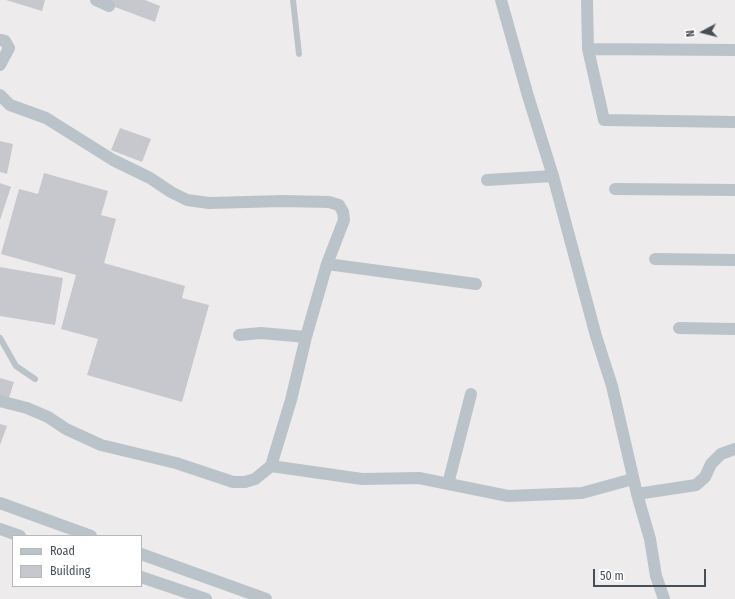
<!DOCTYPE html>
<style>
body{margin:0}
#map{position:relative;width:735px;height:599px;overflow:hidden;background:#eeebec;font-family:"Fira Sans Condensed",sans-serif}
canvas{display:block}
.legend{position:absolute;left:12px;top:535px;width:130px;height:52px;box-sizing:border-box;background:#fff;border:1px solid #b5b9bc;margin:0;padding:5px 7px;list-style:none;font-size:12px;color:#464f57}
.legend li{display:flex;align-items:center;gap:8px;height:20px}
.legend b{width:20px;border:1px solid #b5b9bc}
.north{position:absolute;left:683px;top:12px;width:40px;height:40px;-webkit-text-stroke:3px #fff;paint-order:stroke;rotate:263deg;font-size:11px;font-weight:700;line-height:16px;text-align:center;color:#464f57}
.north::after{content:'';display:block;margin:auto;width:14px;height:18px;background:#464f57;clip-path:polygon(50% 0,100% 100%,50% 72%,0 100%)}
.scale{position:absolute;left:593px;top:569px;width:113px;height:18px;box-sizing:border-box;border:2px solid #464f57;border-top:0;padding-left:5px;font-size:12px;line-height:14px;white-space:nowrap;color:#464f57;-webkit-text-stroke:3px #fff;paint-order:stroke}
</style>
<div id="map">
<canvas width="735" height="599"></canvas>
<ul class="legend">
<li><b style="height:5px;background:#bbc3ca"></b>Road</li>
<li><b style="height:11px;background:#c7c8ce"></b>Building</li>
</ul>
<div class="north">N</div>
<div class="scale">50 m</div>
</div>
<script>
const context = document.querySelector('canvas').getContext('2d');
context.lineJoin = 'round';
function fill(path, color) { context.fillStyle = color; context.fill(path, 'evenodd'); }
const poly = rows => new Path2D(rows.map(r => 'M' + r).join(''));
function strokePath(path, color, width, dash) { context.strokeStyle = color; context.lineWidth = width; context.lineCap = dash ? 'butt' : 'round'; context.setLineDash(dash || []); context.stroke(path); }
fill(poly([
 [6,0,45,0,42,11],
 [105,0,145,0,160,6,155,22,104,3],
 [120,128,151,139,142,162,111,150],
 [0,141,13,144,7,174,0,172],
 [44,173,108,191,101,215,116,219,104,263,185,286,182,298,209,305,182,402,87,375,98,339,61,329,76,275,1,254,19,189,38,194],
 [0,183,11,187,0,220],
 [0,267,63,278,55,325,0,316],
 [0,378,14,382,9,398,0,395],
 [0,424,7,426,0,445]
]), '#c7c8ce');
strokePath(poly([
 [293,0,299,54],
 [0,338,16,366,35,379]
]), '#bbc3ca', 6);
strokePath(poly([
 [96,0,109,6],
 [501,0,528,96,553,176,596,336,612,386,637,494,650,539,656,576,664,599],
 [587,0,588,49,604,120,735,122],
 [0,40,5,41,9,48,0,65],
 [588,49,735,50],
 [0,95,10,105,46,118,113,160,150,178,171,192,187,200,209,203,283,201,329,202,339,205,343,212,344,220,327,264,476,284],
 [487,180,553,176],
 [615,189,735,190],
 [655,259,735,260],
 [679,328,735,329],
 [306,337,327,264],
 [0,401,27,408,48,417,66,429,101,445,176,463,233,482,245,482,255,479,271,466,291,400,306,337,261,333,239,335],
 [271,466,362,479,419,478,508,496,582,493,633,479],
 [448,484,471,394],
 [637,494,696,485,705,477,711,464,721,454,735,449],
 [0,503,91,536],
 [0,529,20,536],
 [141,554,266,599],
 [141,577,206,599]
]), '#bbc3ca', 12);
</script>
